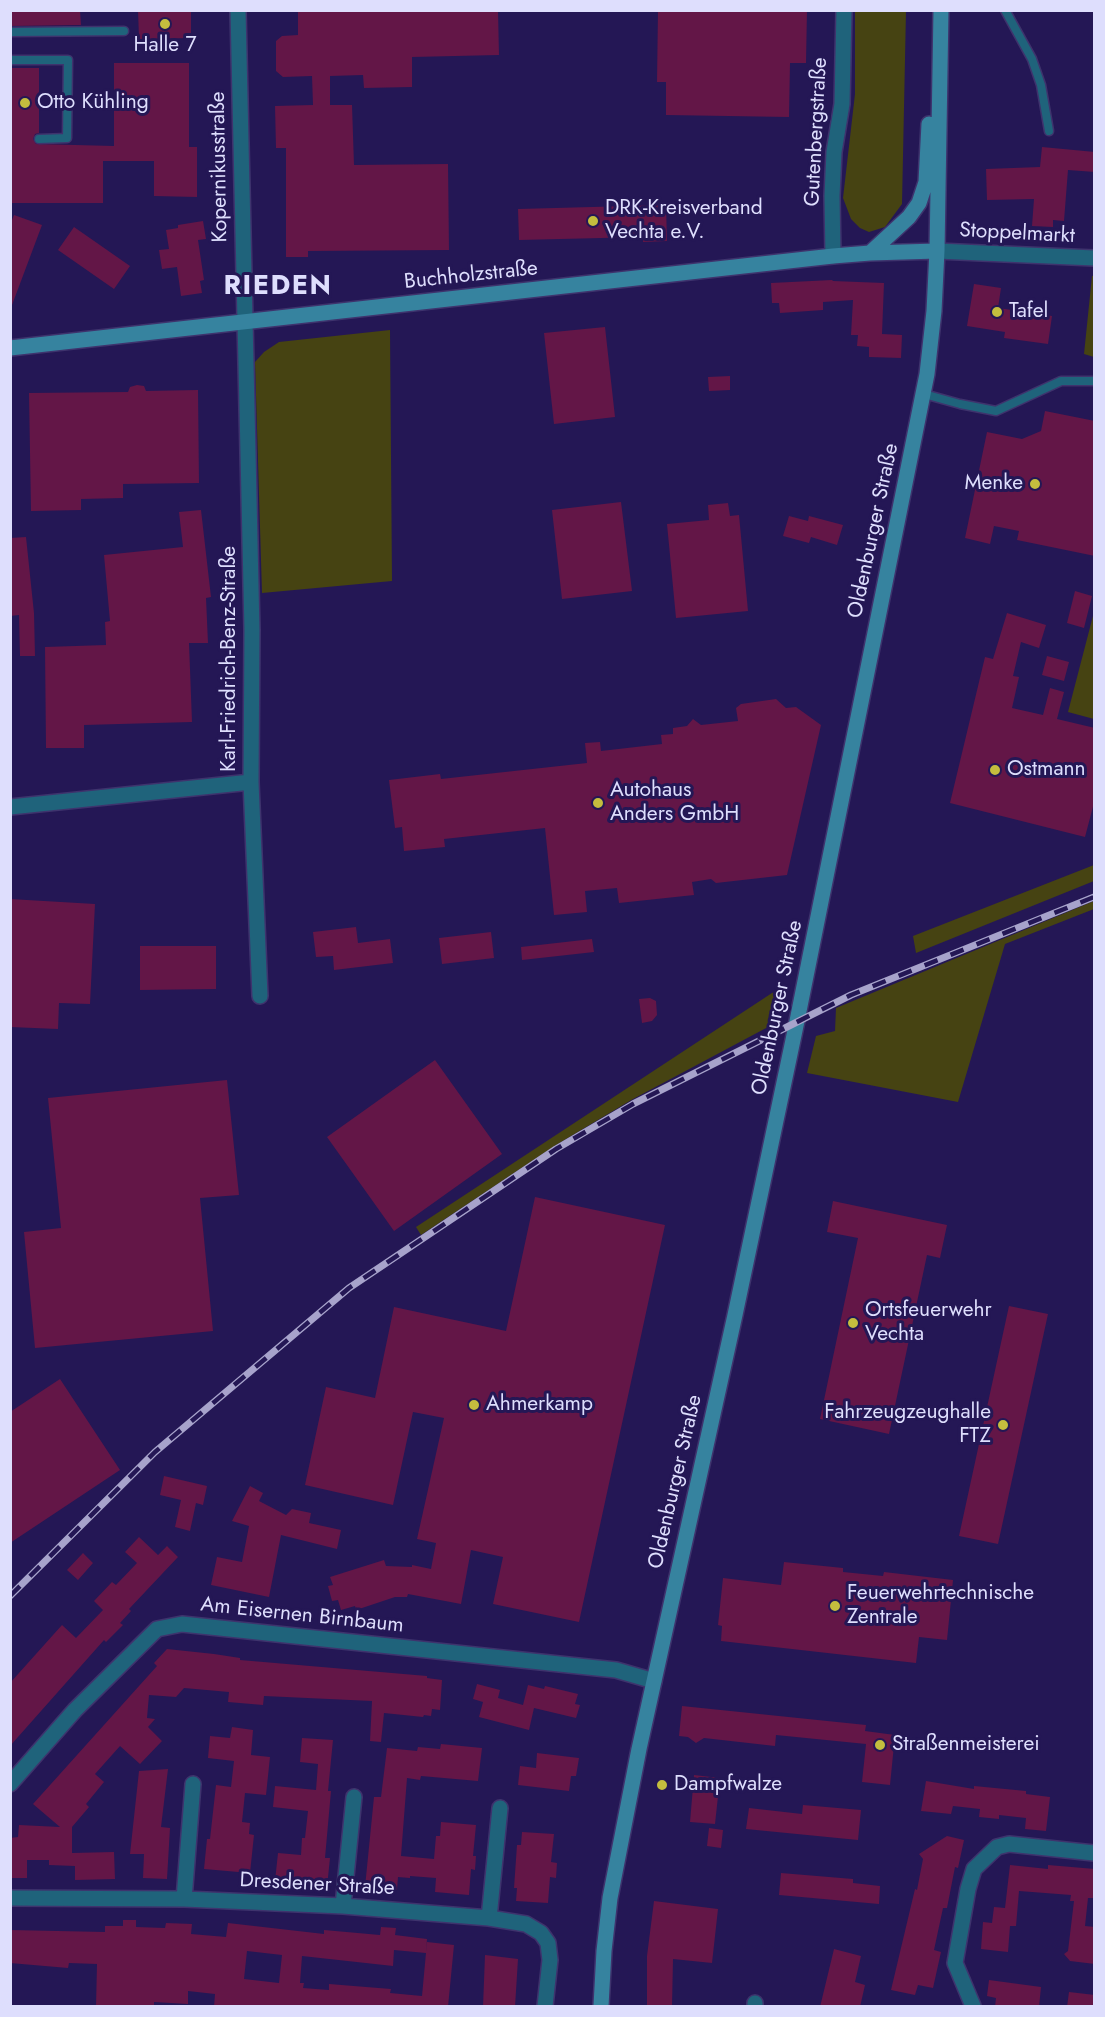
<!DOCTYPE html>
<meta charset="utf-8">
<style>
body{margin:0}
#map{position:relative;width:1105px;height:2017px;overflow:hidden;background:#241755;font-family:Jost,sans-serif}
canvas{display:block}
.frame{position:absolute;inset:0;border:12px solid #dedefd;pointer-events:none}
</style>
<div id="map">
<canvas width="1105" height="2017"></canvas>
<div class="frame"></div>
</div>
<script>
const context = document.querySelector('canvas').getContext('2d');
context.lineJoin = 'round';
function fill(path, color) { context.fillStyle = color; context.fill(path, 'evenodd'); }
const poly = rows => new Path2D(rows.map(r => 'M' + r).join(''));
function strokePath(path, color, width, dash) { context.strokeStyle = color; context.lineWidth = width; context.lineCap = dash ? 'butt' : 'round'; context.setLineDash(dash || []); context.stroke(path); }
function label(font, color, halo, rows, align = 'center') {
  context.font = font + ' Jost,sans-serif'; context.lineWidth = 6; context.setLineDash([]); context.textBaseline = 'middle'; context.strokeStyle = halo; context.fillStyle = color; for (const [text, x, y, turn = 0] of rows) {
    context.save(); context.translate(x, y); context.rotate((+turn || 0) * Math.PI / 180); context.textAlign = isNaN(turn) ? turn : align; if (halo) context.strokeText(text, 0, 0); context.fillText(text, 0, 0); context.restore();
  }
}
fill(poly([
 [855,11,906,11,902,204,885,227,869,232,860,228,851,219,843,198,855,94],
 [1092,276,1094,276,1094,357,1084,354],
 [390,330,392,581,262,593,255,362,264,352,279,342],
 [1094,612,1094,719,1068,712],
 [1094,865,1094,881,916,953,913,936],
 [1094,901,1094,909,1005,944,958,1102,807,1073,816,1036,835,1031,836,1008],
 [779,990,768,1027,633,1099,556,1145,421,1235,416,1227,772,993]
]), '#464312');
fill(poly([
 [10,10,80,10,81,25,10,26],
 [138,10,191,10,191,38,139,39],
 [298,10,498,10,499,55,412,57,412,87,364,88,363,75,330,76,330,105,352,105,354,165,448,164,449,250,308,251,308,257,286,257,286,148,276,148,275,106,313,105,312,76,283,77,276,71,276,41,282,36,298,35],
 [658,10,807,10,806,63,790,63,789,117,666,115,666,82,657,82],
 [114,63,189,63,189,147,197,147,197,197,154,196,154,161,103,161,103,203,10,203,10,68,39,68,39,133,35,134,33,139,36,144,114,146],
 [1042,147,1095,152,1095,172,1068,170,1064,221,1053,220,1053,227,1032,226,1034,199,987,200,986,169,1040,167],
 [666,205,667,241,643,242,643,237,519,240,518,209],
 [14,215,42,225,12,305,10,225],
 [203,221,206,239,198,240,204,280,200,281,202,293,181,296,177,267,162,269,159,250,169,249,166,230,178,228,178,225],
 [74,227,130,266,114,289,58,250],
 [832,280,833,281,884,283,882,334,902,335,901,358,869,357,869,347,857,346,858,335,851,335,853,300,823,302,823,310,780,313,779,303,772,303,771,283],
 [974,284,1001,288,998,308,1052,316,1048,344,1004,338,1005,332,967,326],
 [605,327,615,417,554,424,544,333],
 [730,376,730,390,709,391,708,377],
 [137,385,144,386,146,391,198,390,199,483,123,484,123,498,81,499,81,510,31,511,29,393,128,392,130,387],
 [1045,411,1095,421,1095,556,1017,540,1019,531,994,526,990,544,965,538,987,432,1022,439,1041,431],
 [621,502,632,591,562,599,552,510],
 [728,503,730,516,739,515,748,611,676,618,667,524,709,520,708,505],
 [201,510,211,597,206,598,208,643,189,643,192,722,84,725,84,748,46,748,45,647,106,645,105,622,110,621,104,555,183,547,179,512],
 [789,516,808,521,809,516,843,525,837,545,811,537,809,543,783,536],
 [26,537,34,613,35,656,20,656,19,615,10,616,10,538],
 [1075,591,1092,596,1084,628,1067,623],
 [1007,613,1046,625,1039,648,1021,642,1013,676,1019,677,1012,708,1043,715,1050,688,1064,692,1057,719,1095,728,1095,799,1085,837,950,803,985,657,993,659],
 [1047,656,1069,662,1064,681,1042,675],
 [776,699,786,708,796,707,821,725,787,875,716,883,711,879,692,882,694,895,619,903,617,888,585,891,587,912,554,915,545,828,444,839,445,847,404,851,402,827,395,828,389,780,440,774,441,779,587,763,585,743,600,742,601,751,662,744,661,735,673,734,673,728,687,726,693,719,701,725,738,721,736,708,741,704],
 [10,899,95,904,90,1004,59,1003,58,1029,10,1027],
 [356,927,358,943,390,939,393,963,334,970,333,956,316,957,313,932],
 [491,932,494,958,442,964,439,938],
 [592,939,594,952,522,960,521,947],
 [140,946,216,946,216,989,140,990],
 [650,998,656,1001,657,1015,652,1021,642,1023,639,999],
 [435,1060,502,1154,394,1231,327,1137],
 [227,1080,239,1195,200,1198,213,1331,35,1348,24,1232,61,1228,48,1098],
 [535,1197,665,1225,579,1622,493,1604,503,1557,471,1550,461,1604,408,1594,407,1597,395,1597,356,1610,355,1606,341,1610,338,1600,332,1601,328,1586,333,1585,330,1577,384,1560,386,1566,412,1567,412,1565,431,1569,436,1543,417,1539,444,1418,413,1412,393,1505,305,1485,326,1387,375,1398,394,1307,506,1331],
 [833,1201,947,1225,940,1258,927,1255,889,1434,820,1419,858,1238,827,1232],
 [1009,1306,1048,1314,998,1544,959,1536],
 [60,1379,120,1470,10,1543,10,1412],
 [164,1476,207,1486,203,1505,196,1503,190,1531,175,1527,181,1500,160,1495],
 [250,1486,263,1493,259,1501,286,1515,292,1509,311,1513,309,1523,341,1530,337,1549,281,1535,269,1597,211,1585,217,1557,242,1562,249,1526,232,1521],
 [139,1537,158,1555,167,1546,178,1557,129,1609,131,1611,120,1623,123,1625,106,1642,104,1640,10,1746,10,1683,62,1625,76,1638,103,1610,94,1601,112,1582,116,1585,137,1563,125,1552],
 [83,1553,93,1563,78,1580,67,1570],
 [784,1562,843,1568,843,1572,883,1576,884,1572,953,1580,947,1640,919,1637,916,1663,721,1641,722,1626,718,1625,723,1578,781,1585],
 [167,1649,214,1654,240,1658,240,1660,427,1676,427,1678,442,1680,440,1710,432,1709,431,1716,424,1715,423,1717,384,1713,381,1742,370,1741,372,1701,264,1696,263,1705,228,1702,229,1692,184,1688,176,1697,149,1695,147,1718,155,1719,148,1727,162,1741,140,1764,120,1746,95,1774,104,1782,86,1804,89,1807,72,1827,72,1853,114,1852,115,1879,75,1880,75,1866,49,1865,49,1860,27,1860,27,1878,10,1878,10,1838,18,1837,19,1825,60,1827,33,1804,157,1666,154,1663],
 [477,1684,500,1690,498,1698,523,1705,528,1685,544,1689,545,1686,578,1694,575,1704,580,1705,576,1718,534,1708,529,1730,479,1717,483,1702,473,1699],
 [682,1706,866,1725,865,1731,895,1735,890,1785,862,1782,866,1744,776,1735,775,1746,704,1738,696,1743,688,1737,679,1736],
 [232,1727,253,1730,251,1755,270,1757,266,1795,245,1793,242,1822,250,1823,249,1834,254,1835,250,1873,204,1869,207,1839,210,1839,216,1785,231,1787,234,1761,208,1758,210,1736,230,1738],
 [302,1738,333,1740,328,1791,331,1791,325,1858,330,1858,327,1887,275,1881,278,1853,301,1855,302,1838,305,1838,308,1811,273,1807,275,1786,316,1790,318,1764,300,1762],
 [441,1744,482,1748,478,1781,421,1776,420,1780,407,1778,401,1856,434,1859,436,1836,440,1836,441,1822,476,1825,473,1856,476,1856,475,1870,471,1869,469,1895,435,1892,436,1878,410,1876,410,1878,398,1877,397,1890,365,1887,374,1797,381,1797,387,1748,417,1751,418,1747,440,1749],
 [537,1753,579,1758,576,1776,571,1776,569,1791,518,1785,520,1766,536,1768],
 [168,1769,161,1827,170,1828,167,1879,143,1878,144,1854,130,1854,139,1771],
 [694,1775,720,1778,715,1824,690,1822],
 [926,1781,974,1789,974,1786,1026,1791,1026,1794,1050,1797,1046,1831,1025,1829,1026,1818,999,1815,999,1819,979,1817,980,1809,953,1806,951,1814,921,1811],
 [803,1805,861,1810,858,1840,746,1829,749,1808,802,1814],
 [709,1828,723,1830,721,1848,707,1846],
 [522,1832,554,1834,551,1862,557,1863,556,1878,550,1877,548,1903,516,1901,517,1888,514,1888,517,1845,521,1845],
 [947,1836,964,1840,958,1868,955,1867,947,1908,943,1908,934,1950,941,1952,933,1988,918,1985,915,1995,891,1990,915,1889,917,1890,923,1859,919,1854],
 [1010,1865,1048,1869,1048,1865,1095,1869,1095,1898,1088,1898,1085,1926,1095,1927,1095,1964,1070,1961,1064,1954,1068,1951,1074,1901,1070,1901,1071,1895,1019,1891,1016,1926,1010,1926,1008,1952,981,1949,983,1922,992,1923,994,1907,1005,1908],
 [781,1873,853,1879,853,1883,880,1886,879,1904,779,1895],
 [654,1901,718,1909,712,1963,673,1959,672,2007,647,2007,647,1956],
 [123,1920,136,1920,136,1927,165,1928,166,1923,192,1924,191,1934,226,1937,228,1923,324,1934,324,1930,380,1935,381,1927,396,1928,395,1935,427,1939,426,1953,394,1950,393,1966,302,1956,300,1983,304,1983,303,1988,329,1990,329,1984,391,1989,390,1993,422,1996,427,1942,454,1945,448,2007,214,2007,215,1994,188,1991,188,2004,154,2002,154,2006,146,2007,96,2007,97,1964,69,1963,68,1968,10,1963,10,1930,105,1932,105,1926,123,1926],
 [247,1951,282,1955,279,1983,244,1979],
 [834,1949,861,1956,855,1982,865,1985,860,2007,820,2007],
 [485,1955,518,1959,515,2007,483,2007],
 [989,1980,1041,1987,1039,2007,995,2007,996,1998,987,1996],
 [1069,1992,1095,1995,1095,2007,1067,2007]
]), '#631647');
const lane = poly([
 [1005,10,1032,59,1041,85,1049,131],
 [10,32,124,31],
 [10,60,68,60,67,138,39,139],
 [924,394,960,404,996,411,1061,381,1094,381]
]);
const street = poly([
 [238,10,252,630,251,782,260,996],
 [937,251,1094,258],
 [833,256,832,196,834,152,842,104,844,10],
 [10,807,251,782],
 [10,1784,75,1710,157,1629,182,1624,616,1670,654,1681],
 [10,1898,184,1899,343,1906,489,1918,526,1924,541,1933,548,1943,550,1960,545,2006],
 [184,1899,193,1784],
 [343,1906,354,1797],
 [489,1918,500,1808],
 [755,2003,755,2006],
 [973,2006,955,1963,968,1889,974,1869,997,1847,1009,1844,1094,1853]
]);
const secondary = poly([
 [870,253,909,217,919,203,926,182,929,124],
 [10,348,833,256,870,253,937,251],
 [601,2006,604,1951,610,1898,639,1749,735,1315,797,1021,927,374,934,311,937,251,941,10]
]);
strokePath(lane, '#3e336d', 11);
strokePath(street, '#3e336d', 18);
strokePath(secondary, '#3e336d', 18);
strokePath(lane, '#1f637b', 8);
strokePath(street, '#1f637b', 15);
strokePath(secondary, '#36839f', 15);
const rail = poly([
 [10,1596,155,1452,349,1288,556,1149,633,1104,851,995,1094,897]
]);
strokePath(rail, '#a7a3cb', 7);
strokePath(rail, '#241755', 4.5, [14]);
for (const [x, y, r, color] of [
 [165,24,6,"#c4bd3e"],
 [25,103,6,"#c4bd3e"],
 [593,221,6,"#c4bd3e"],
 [997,312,6,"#c4bd3e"],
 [1035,484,6,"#c4bd3e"],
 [995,770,6,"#c4bd3e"],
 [598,803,6,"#c4bd3e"],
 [853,1323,6,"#c4bd3e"],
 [474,1405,6,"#c4bd3e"],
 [1003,1425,6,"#c4bd3e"],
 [835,1606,6,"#c4bd3e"],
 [880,1745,6,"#c4bd3e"],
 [662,1785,6,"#c4bd3e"]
]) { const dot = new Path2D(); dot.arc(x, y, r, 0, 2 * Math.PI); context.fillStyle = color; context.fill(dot); strokePath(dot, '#241755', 2); }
label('21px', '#dedefd', '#241755', [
 ["Halle 7",165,46,"center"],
 ["Otto Kühling",37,103],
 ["DRK-Kreisverband",605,209],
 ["Vechta e.V.",605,233],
 ["Tafel",1009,312],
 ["Menke",1023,484,"right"],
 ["Ostmann",1007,770],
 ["Autohaus",610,791],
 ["Anders GmbH",610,815],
 ["Ortsfeuerwehr",865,1311],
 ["Vechta",865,1335],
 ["Ahmerkamp",486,1405],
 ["Fahrzeugzeughalle",991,1413,"right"],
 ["FTZ",991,1437,"right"],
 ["Feuerwehrtechnische",847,1594],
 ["Zentrale",847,1618],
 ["Straßenmeisterei",892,1745],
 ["Dampfwalze",674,1785]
], 'left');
label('21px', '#dedefd', '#241755', [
 ["Gutenbergstraße",817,132,-87],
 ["Kopernikusstraße",220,167,-91],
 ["Stoppelmarkt",1017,234,3],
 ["Buchholzstraße",471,276,-6],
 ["Oldenburger Straße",874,531,-78],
 ["Karl-Friedrich-Benz-Straße",230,659,-90],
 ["Oldenburger Straße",778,1008,-78],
 ["Oldenburger Straße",676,1482,-77],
 ["Am Eisernen Birnbaum",302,1616,6],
 ["Dresdener Straße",317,1885,3]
]);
context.letterSpacing = '1.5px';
label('bold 27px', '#dedefd', '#241755', [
 ["RIEDEN",278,287]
]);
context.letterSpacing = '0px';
</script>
